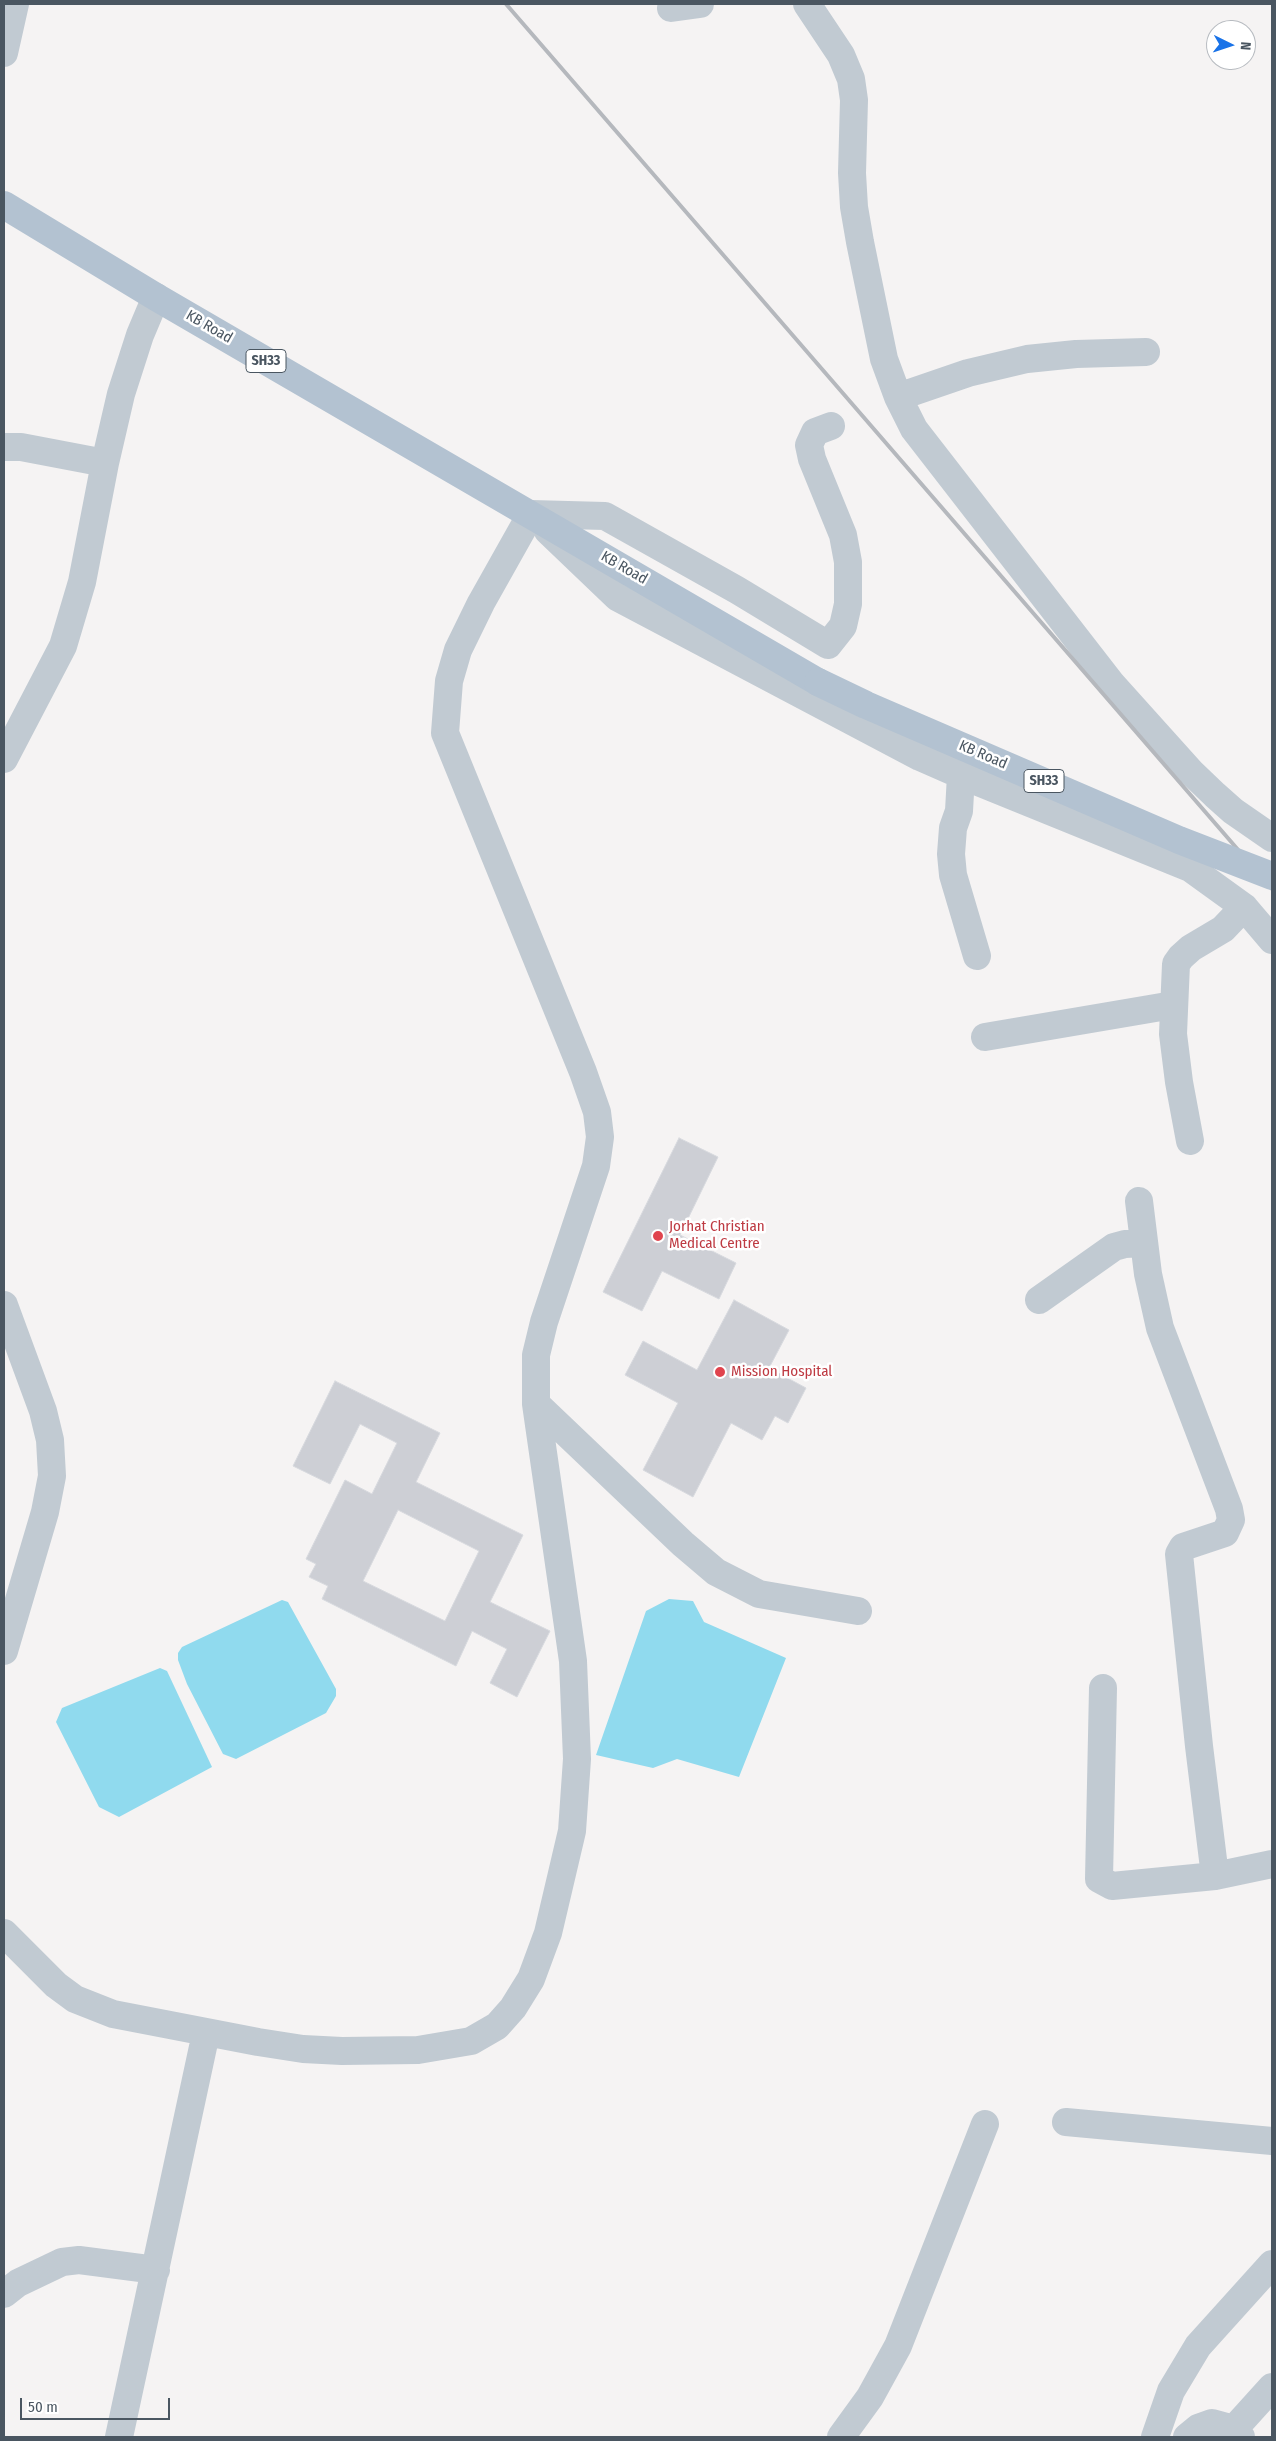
<!DOCTYPE html>
<style>
body{margin:0}
#map{position:relative;width:1276px;height:2441px;overflow:hidden;background:#f5f3f3;font-family:"Fira Sans Condensed",sans-serif}
canvas{display:block}
.frame{position:absolute;inset:0;border:5px solid #4a5661;pointer-events:none}
.north{position:absolute;left:1206px;top:20px;width:50px;height:50px;box-sizing:border-box;background:#fff;border:1px solid #b7bbc0;border-radius:50%;rotate:94deg;font-size:14px;font-weight:700;line-height:20px;text-align:center;color:#4a5661}
.north::after{content:'';display:block;margin:auto;width:18px;height:22px;background:#1a73e8;clip-path:polygon(50% 0,100% 100%,50% 72%,0 100%)}
.scale{position:absolute;left:20px;top:2398px;width:150px;height:22px;box-sizing:border-box;border:2px solid #4a5661;border-top:0;padding-left:6px;font-size:15px;line-height:18px;white-space:nowrap;color:#4a5661;-webkit-text-stroke:4px #fff;paint-order:stroke}
</style>
<div id="map">
<canvas width="1276" height="2441"></canvas>
<div class="frame"></div>
<div class="north">N</div>
<div class="scale">50 m</div>
</div>
<script>
const context = document.querySelector('canvas').getContext('2d');
context.lineJoin = 'round';
function fill(path, color) { context.fillStyle = color; context.fill(path, 'evenodd'); }
const poly = rows => new Path2D(rows.map(r => 'M' + r).join(''));
function strokePath(path, color, width, dash) { context.strokeStyle = color; context.lineWidth = width; context.lineCap = dash ? 'butt' : 'round'; context.setLineDash(dash || []); context.stroke(path); }
function label(font, color, halo, rows, align = 'center') {
  context.font = font + ' "Fira Sans Condensed",sans-serif'; context.lineWidth = 5; context.setLineDash([]); context.textBaseline = 'middle'; context.strokeStyle = halo; context.fillStyle = color; for (const [text, x, y, turn = 0] of rows) {
    context.save(); context.translate(x, y); context.rotate((+turn || 0) * Math.PI / 180); context.textAlign = isNaN(turn) ? turn : align; if (halo) context.strokeText(text, 0, 0); context.fillText(text, 0, 0); context.restore();
  }
}
fill(poly([
 [669,1599,693,1601,704,1622,786,1658,739,1777,677,1759,653,1768,596,1755,646,1611],
 [282,1600,288,1602,336,1689,336,1696,326,1713,236,1759,223,1754,187,1684,178,1660,178,1653,182,1647],
 [160,1668,167,1671,212,1767,119,1817,99,1807,56,1722,62,1708]
]), '#90daee');
const building = poly([
 [679,1138,718,1157,680,1235,736,1263,719,1299,662,1271,642,1311,603,1292,679,1138],
 [734,1300,789,1330,769,1368,806,1388,788,1423,775,1416,762,1440,731,1423,693,1497,643,1470,678,1403,625,1375,643,1341,697,1370,734,1300],
 [335,1381,440,1433,416,1482,523,1535,490,1602,550,1631,517,1697,490,1683,507,1649,472,1631,456,1666,322,1599,328,1586,309,1577,316,1564,306,1559,345,1480,372,1494,397,1443,360,1424,330,1484,293,1466,335,1381],
 [398,1510,479,1551,445,1621,363,1581,398,1510]
]);
fill(building, '#cdcfd5');
strokePath(building, '#d7d9de', 1);
strokePath(poly([
 [807,4,841,55,851,79,854,100,852,173,854,207,860,242,884,359,898,397,914,429,1111,683,1191,772,1215,795,1233,811,1272,838],
 [671,8,700,4],
 [4,53,15,4],
 [898,397,968,373,1027,359,1076,354,1146,352],
 [4,447,21,447,105,463],
 [531,514,605,516,737,590,828,645,843,626,848,604,848,562,843,535,812,459,809,445,815,432,831,426],
 [548,531,617,597,920,757,961,775,959,811,953,828,951,854,953,875,977,956],
 [4,759,63,646,82,582,105,463,121,394,140,335,156,297],
 [961,775,1190,868,1244,907,1272,940],
 [985,1037,1173,1005],
 [1190,1141,1179,1082,1173,1034,1176,964,1181,957,1191,948,1223,929,1244,907],
 [1139,1201,1148,1274,1160,1328,1229,1509,1231,1520,1225,1533,1183,1547,1179,1554,1199,1746,1215,1876],
 [1039,1300,1114,1247,1125,1244,1144,1243],
 [4,1305,43,1411,50,1440,52,1476,45,1512,4,1651],
 [536,1404,683,1544,716,1572,759,1594,858,1611],
 [1103,1688,1099,1879,1112,1886,1215,1876,1272,1864],
 [4,1933,56,1985,75,1999,113,2014,258,2042,303,2049,342,2051,418,2050,471,2041,497,2026,513,2008,531,1979,548,1933,572,1831,577,1759,573,1661,536,1404,536,1355,544,1322,596,1166,600,1137,597,1112,583,1072,445,733,449,681,458,650,481,603,531,514],
 [1066,2122,1272,2141],
 [4,2294,18,2283,62,2262,79,2260,156,2270],
 [1234,2429,1272,2387],
 [119,2437,206,2033],
 [841,2437,870,2397,898,2346,985,2124],
 [1155,2437,1171,2391,1198,2346,1272,2264],
 [1187,2437,1198,2428,1212,2423,1234,2429,1241,2437]
]), '#c1cad2', 28);
strokePath(poly([
 [4,205,156,297,818,682]
]), '#b3c2d1', 28);
strokePath(poly([
 [506,4,1272,889]
]), '#b5b8bd', 4);
strokePath(poly([
 [818,682,866,705,1179,840,1272,876]
]), '#b3c2d1', 28);
for (const [x, y, r, color] of [
 [658,1236,6,"#e0444e"],
 [720,1372,6,"#e0444e"]
]) { const dot = new Path2D(); dot.arc(x, y, r, 0, 2 * Math.PI); context.fillStyle = color; context.fill(dot); strokePath(dot, '#fff', 2); }
for (const [x, y, w] of [
 [266,361,40],
 [1044,781,40]
]) { const box = new Path2D(); box.roundRect(x - w / 2, y - 11.5, w, 23, 4); context.fillStyle = '#fff'; context.fill(box); strokePath(box, '#4a5661', 1); }
label('bold 14px', '#4a5661', null, [
 ["SH33",266,361],
 ["SH33",1044,781]
]);
label('15px', '#4a5661', '#fff', [
 ["KB Road",209,327,30],
 ["KB Road",624,568,30],
 ["KB Road",983,755,23]
]);
label('15px', '#be3a42', '#fff', [
 ["Jorhat Christian",669,1227],
 ["Medical Centre",669,1244],
 ["Mission Hospital",731,1372]
], 'left');
</script>
